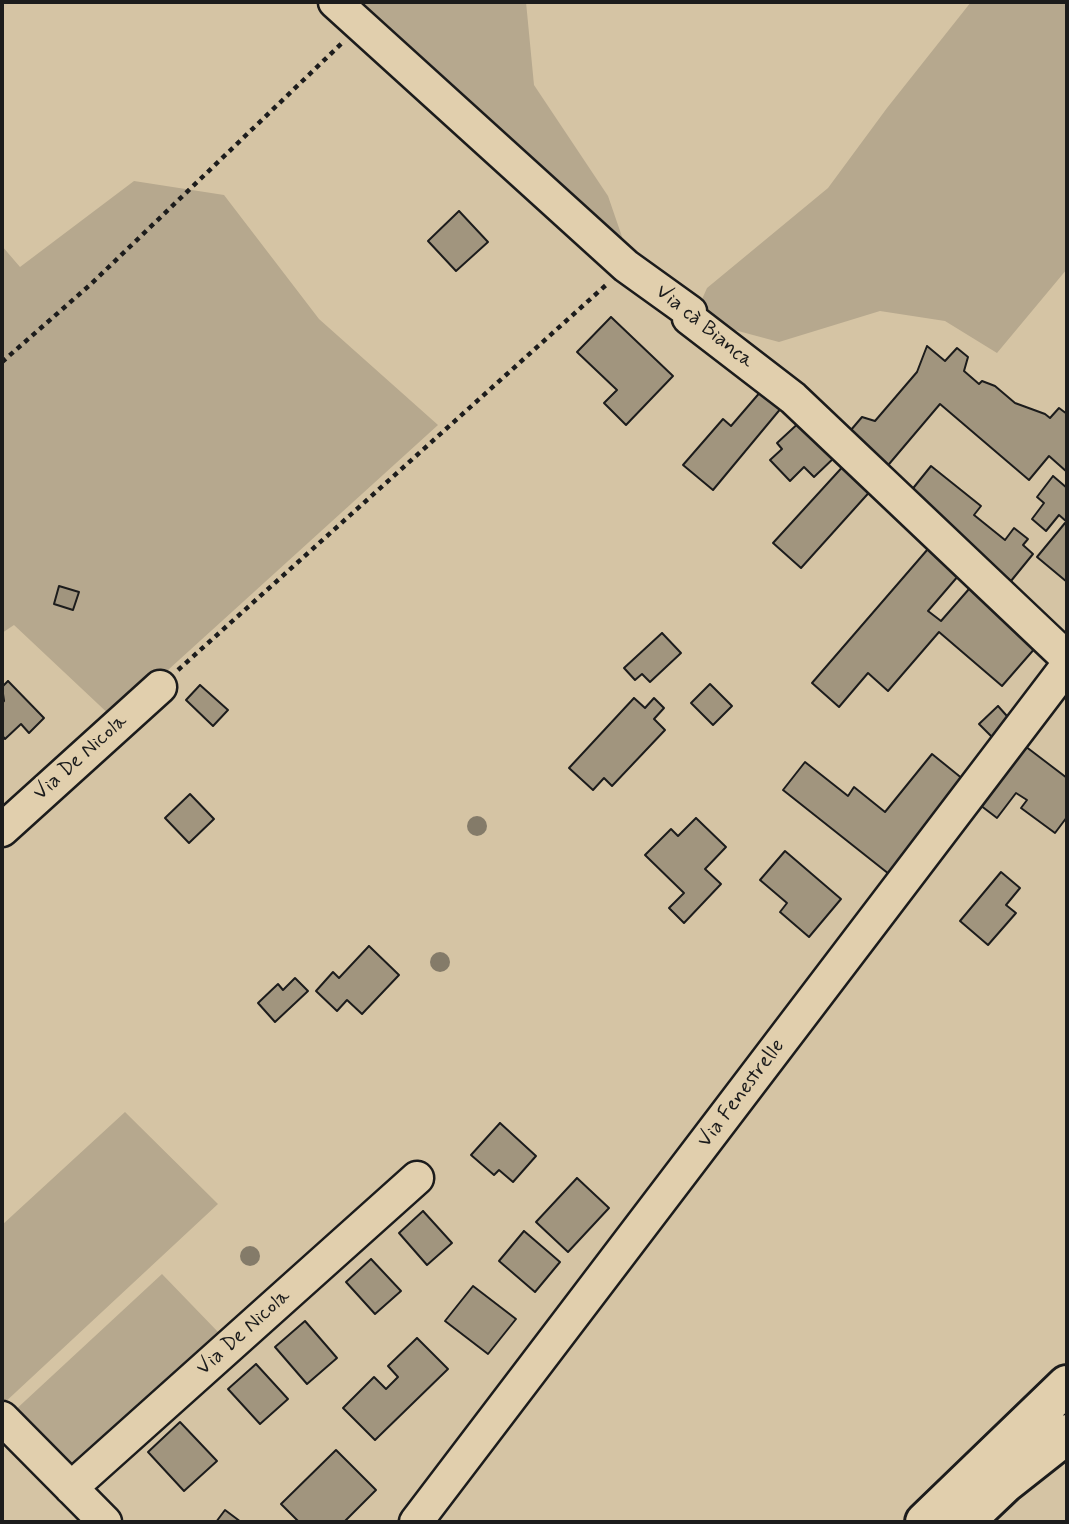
<!DOCTYPE html>
<meta charset="utf-8">
<style>
body{margin:0}
#map{position:relative;width:1069px;height:1524px;overflow:hidden;background:#d5c4a4;font-family:Mynerve,sans-serif}
canvas{display:block}
.frame{position:absolute;inset:0;border:4px solid #1c1c1c;pointer-events:none}
</style>
<div id="map">
<canvas width="1069" height="1524"></canvas>
<div class="frame"></div>
</div>
<script>
const context = document.querySelector('canvas').getContext('2d');
context.lineJoin = 'round';
function fill(path, color) { context.fillStyle = color; context.fill(path, 'evenodd'); }
const poly = rows => new Path2D(rows.map(r => 'M' + r).join(''));
function strokePath(path, color, width, dash) { context.strokeStyle = color; context.lineWidth = width; context.lineCap = dash ? 'butt' : 'round'; context.setLineDash(dash || []); context.stroke(path); }
function label(font, color, halo, rows, align = 'center') {
  context.font = font + ' Mynerve,sans-serif'; context.lineWidth = 5; context.setLineDash([]); context.textBaseline = 'middle'; context.strokeStyle = halo; context.fillStyle = color; for (const [text, x, y, turn = 0] of rows) {
    context.save(); context.translate(x, y); context.rotate((+turn || 0) * Math.PI / 180); context.textAlign = isNaN(turn) ? turn : align; if (halo) context.strokeText(text, 0, 0); context.fillText(text, 0, 0); context.restore();
  }
}
fill(poly([
 [353,2,526,2,534,85,608,196,629,257],
 [971,2,1067,2,1067,269,997,353,945,321,880,311,779,342,727,328,699,306,707,288,828,188,887,108],
 [134,181,224,195,319,319,438,425,114,719,14,625,2,633,2,246,20,267],
 [125,1112,218,1204,2,1405,2,1225],
 [162,1274,219,1333,189,1370,73,1474,12,1413]
]), '#b6a88e');
const building = poly([
 [459,211,488,242,456,271,428,241,459,211],
 [611,317,673,376,626,425,604,403,617,390,577,352,611,317],
 [927,346,945,361,957,348,968,357,964,371,979,384,982,381,995,386,1015,403,1045,414,1050,418,1059,408,1067,414,1067,472,1049,456,1029,480,940,404,884,470,845,437,862,417,875,421,917,372,927,346],
 [762,390,782,407,713,490,683,465,723,419,731,426,762,390],
 [803,419,837,455,814,477,804,467,790,481,770,460,782,449,777,443,803,419],
 [847,462,874,487,801,568,773,543,847,462],
 [931,466,981,506,974,515,1005,540,1014,528,1028,539,1023,545,1033,554,1011,581,906,497,931,466],
 [1053,476,1067,488,1067,522,1059,515,1046,531,1032,519,1044,503,1037,497,1053,476],
 [1065,523,1067,524,1067,582,1037,557,1065,523],
 [934,542,965,568,928,611,941,621,976,581,1043,639,1002,686,939,632,888,691,868,673,839,707,812,683,934,542],
 [59,586,79,592,73,610,54,604,59,586],
 [662,633,681,653,650,682,642,674,635,680,624,668,662,633],
 [8,681,44,718,29,733,21,724,5,739,2,735,2,703,4,701,2,687,8,681],
 [710,684,732,706,713,725,691,703,710,684],
 [200,685,228,710,213,726,186,700,200,685],
 [634,698,645,708,654,698,664,708,654,719,665,730,612,786,604,778,593,790,569,768,634,698],
 [998,706,1015,725,997,742,979,724,998,706],
 [1025,746,1067,778,1067,817,1055,833,1021,808,1027,800,1016,793,997,818,980,805,1025,746],
 [932,754,969,784,894,878,783,790,805,762,848,796,854,787,885,812,932,754],
 [190,794,214,819,189,843,165,818,190,794],
 [696,818,726,847,705,869,721,884,684,923,669,908,684,893,645,855,671,829,678,836,696,818],
 [785,851,841,899,809,937,780,912,787,903,760,880,785,851],
 [1001,872,1020,888,1006,905,1016,913,988,945,960,921,1001,872],
 [369,946,399,975,362,1014,347,1000,337,1011,316,991,333,972,339,978,369,946],
 [295,978,308,991,275,1022,258,1003,278,984,283,990,295,978],
 [500,1123,536,1156,513,1182,499,1170,494,1175,471,1155,500,1123],
 [577,1178,609,1208,568,1252,536,1222,577,1178],
 [423,1211,452,1243,427,1265,399,1233,423,1211],
 [524,1231,560,1262,535,1292,499,1261,524,1231],
 [371,1259,401,1291,375,1314,346,1282,371,1259],
 [473,1286,516,1319,488,1354,445,1321,473,1286],
 [305,1321,337,1358,307,1384,275,1347,305,1321],
 [417,1338,448,1369,375,1440,343,1408,374,1377,386,1389,398,1377,388,1366,417,1338],
 [256,1364,288,1399,260,1424,228,1389,256,1364],
 [180,1422,217,1461,184,1491,148,1452,180,1422],
 [336,1450,376,1490,344,1522,299,1522,281,1504,336,1450],
 [225,1510,241,1522,216,1522,225,1510]
]);
fill(building, '#a1957e');
strokePath(building, '#1c1c1c', 2);
const minor = poly([
 [335,2,626,266,690,312,689,318,793,398,1067,658],
 [2,830,160,687],
 [2,1418,105,1522],
 [71,1488,417,1178],
 [416,1522,1067,666]
]);
const major = poly([
 [925,1522,1067,1385],
 [964,1522,1005,1483,1067,1434]
]);
strokePath(minor, '#1c1c1c', 37);
strokePath(major, '#1c1c1c', 44);
strokePath(poly([
 [2,362,91,284,342,43],
 [178,670,606,285]
]), '#1c1c1c', 4.5, [5, 5]);
strokePath(minor, '#e1cfad', 32);
strokePath(major, '#e1cfad', 38);
context.fillStyle = '#847b69';
for (const [x, y] of [
 [477,826],
 [440,962],
 [250,1256]
]) { context.beginPath(); context.arc(x, y, 10, 0, 2 * Math.PI); context.fill(); }
label('21px', '#1c1c1c', '#e1cfad', [
 ["Via cà Bianca",704,327,39],
 ["Via De Nicola",81,758,-42],
 ["Via Fenestrelle",742,1094,-53],
 ["Via De Nicola",244,1333,-42]
]);
</script>
